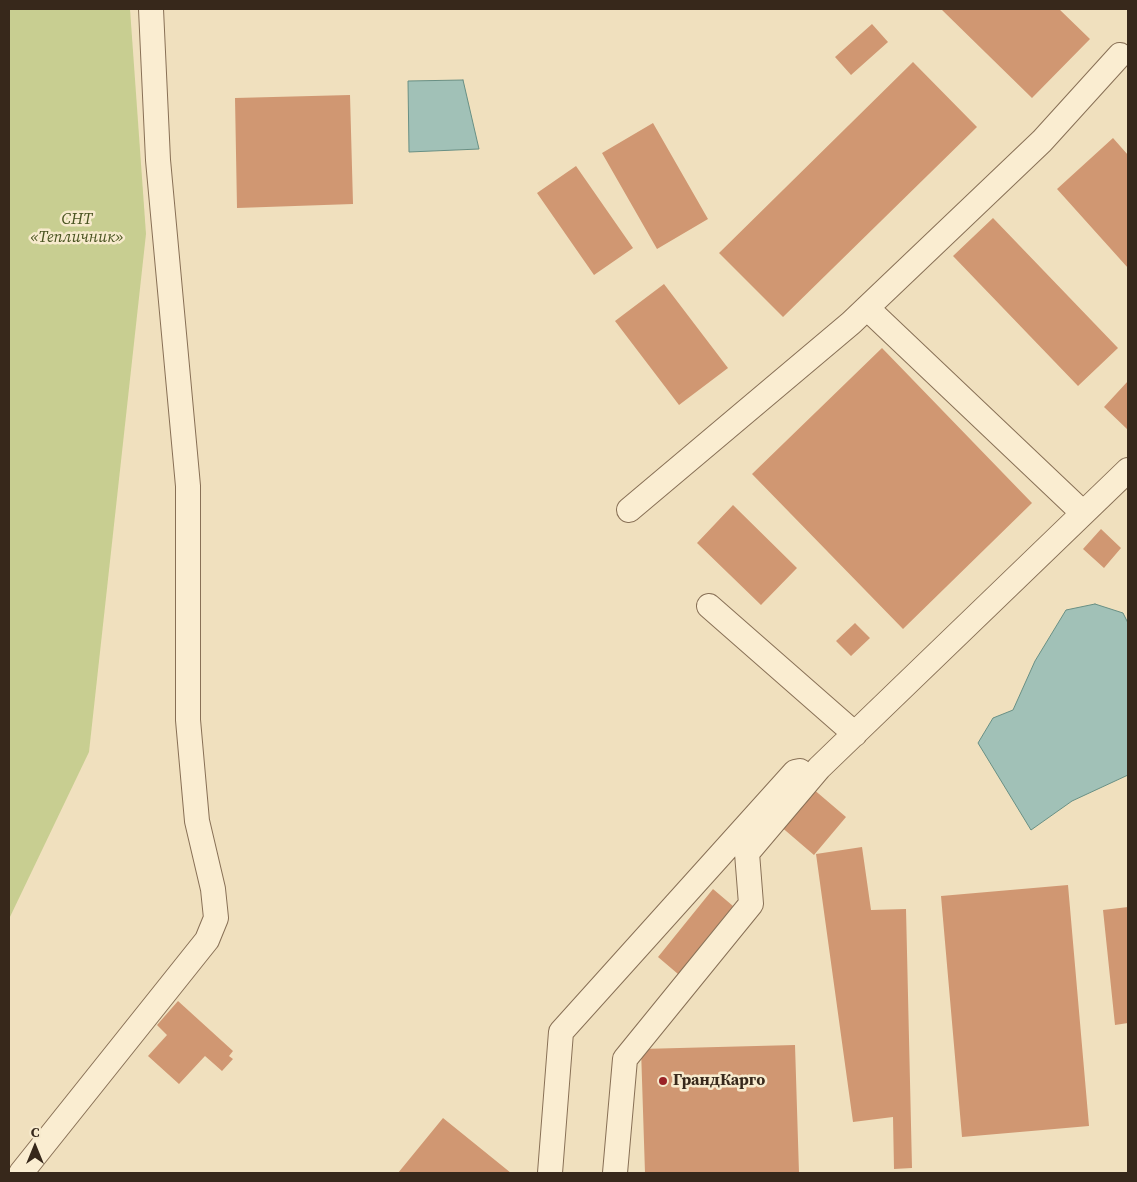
<!DOCTYPE html>
<meta charset="utf-8">
<style>
body{margin:0}
#map{position:relative;width:1137px;height:1182px;overflow:hidden;background:#f0e0be;font-family:"Source Serif 4",serif}
canvas{display:block}
.frame{position:absolute;inset:0;border:10px solid #37281b;pointer-events:none}
.north{position:absolute;left:10px;top:1122px;width:50px;height:50px;-webkit-text-stroke:4px #f7eacd;paint-order:stroke;rotate:0deg;font-size:14px;font-weight:700;line-height:20px;text-align:center;color:#37281b}
.north::after{content:'';display:block;margin:auto;width:18px;height:22px;background:#37281b;clip-path:polygon(50% 0,100% 100%,50% 72%,0 100%)}
</style>
<div id="map">
<canvas width="1137" height="1182"></canvas>
<div class="frame"></div>
<div class="north">С</div>
</div>
<script>
const context = document.querySelector('canvas').getContext('2d');
context.lineJoin = 'round';
function fill(path, color) { context.fillStyle = color; context.fill(path, 'evenodd'); }
const poly = rows => new Path2D(rows.map(r => 'M' + r).join(''));
function strokePath(path, color, width, dash) { context.strokeStyle = color; context.lineWidth = width; context.lineCap = dash ? 'butt' : 'round'; context.setLineDash(dash || []); context.stroke(path); }
function label(font, color, halo, rows, align = 'center') {
  context.font = font + ' "Source Serif 4",serif'; context.lineWidth = 5; context.setLineDash([]); context.textBaseline = 'middle'; context.strokeStyle = halo; context.fillStyle = color; for (const [text, x, y, turn = 0] of rows) {
    context.save(); context.translate(x, y); context.rotate((+turn || 0) * Math.PI / 180); context.textAlign = isNaN(turn) ? turn : align; if (halo) context.strokeText(text, 0, 0); context.fillText(text, 0, 0); context.restore();
  }
}
fill(poly([
 [9,9,130,9,146,234,89,752,9,919]
]), '#c8ce91');
const water = poly([
 [463,80,479,149,409,152,408,81,463,80],
 [1095,604,1123,613,1128,623,1128,775,1072,801,1031,830,978,743,993,718,1013,710,1035,661,1066,610,1095,604]
]);
fill(water, '#a1c1b7');
strokePath(water, '#688f84', 1);
fill(poly([
 [941,9,1059,9,1090,39,1032,98],
 [872,24,888,42,851,75,835,57],
 [913,62,977,127,783,317,719,253],
 [350,95,353,204,237,208,235,98],
 [653,123,708,219,657,249,602,153],
 [1113,138,1128,155,1128,268,1057,189],
 [576,166,633,248,594,275,537,193],
 [993,218,1118,348,1078,386,953,256],
 [664,284,728,368,679,405,615,321],
 [882,348,1032,503,903,629,752,474],
 [1128,381,1128,430,1104,407],
 [733,505,797,568,761,605,697,543],
 [1101,529,1121,548,1104,568,1083,549],
 [855,623,870,638,851,656,836,641],
 [812,788,846,817,814,855,779,825],
 [862,847,871,910,906,909,912,1168,894,1169,893,1117,853,1122,816,854],
 [1068,885,1089,1126,962,1137,941,896],
 [713,889,733,906,678,974,658,957],
 [1128,907,1128,1023,1115,1025,1103,910],
 [178,1001,233,1051,229,1056,233,1059,222,1071,205,1056,179,1084,148,1056,167,1035,157,1025],
 [795,1045,799,1173,645,1173,641,1049],
 [443,1118,511,1173,398,1173]
]), '#d09772');
const minor = poly([
 [867,308,1083,513],
 [629,510,851,323,1042,141,1120,55],
 [709,606,855,734],
 [21,1173,207,940,216,918,213,889,197,821,188,720,188,486,158,160,151,9],
 [550,1173,561,1032,795,772,800,771],
 [615,1173,625,1059,751,904,747,853,819,768,1128,470]
]);
strokePath(minor, '#887056', 26);
strokePath(minor, '#faedd1', 24);
for (const [x, y, r, color] of [
 [663,1081,5,"#9a2327"]
]) { const dot = new Path2D(); dot.arc(x, y, r, 0, 2 * Math.PI); context.fillStyle = color; context.fill(dot); strokePath(dot, '#f7eacd', 2); }
label('italic 16px', '#495421', '#f7eacd', [
 ["СНТ",77,220],
 ["«Тепличник»",77,238]
]);
label('bold 16px', '#37281b', '#f7eacd', [
 ["ГрандКарго",673,1081]
], 'left');
</script>
